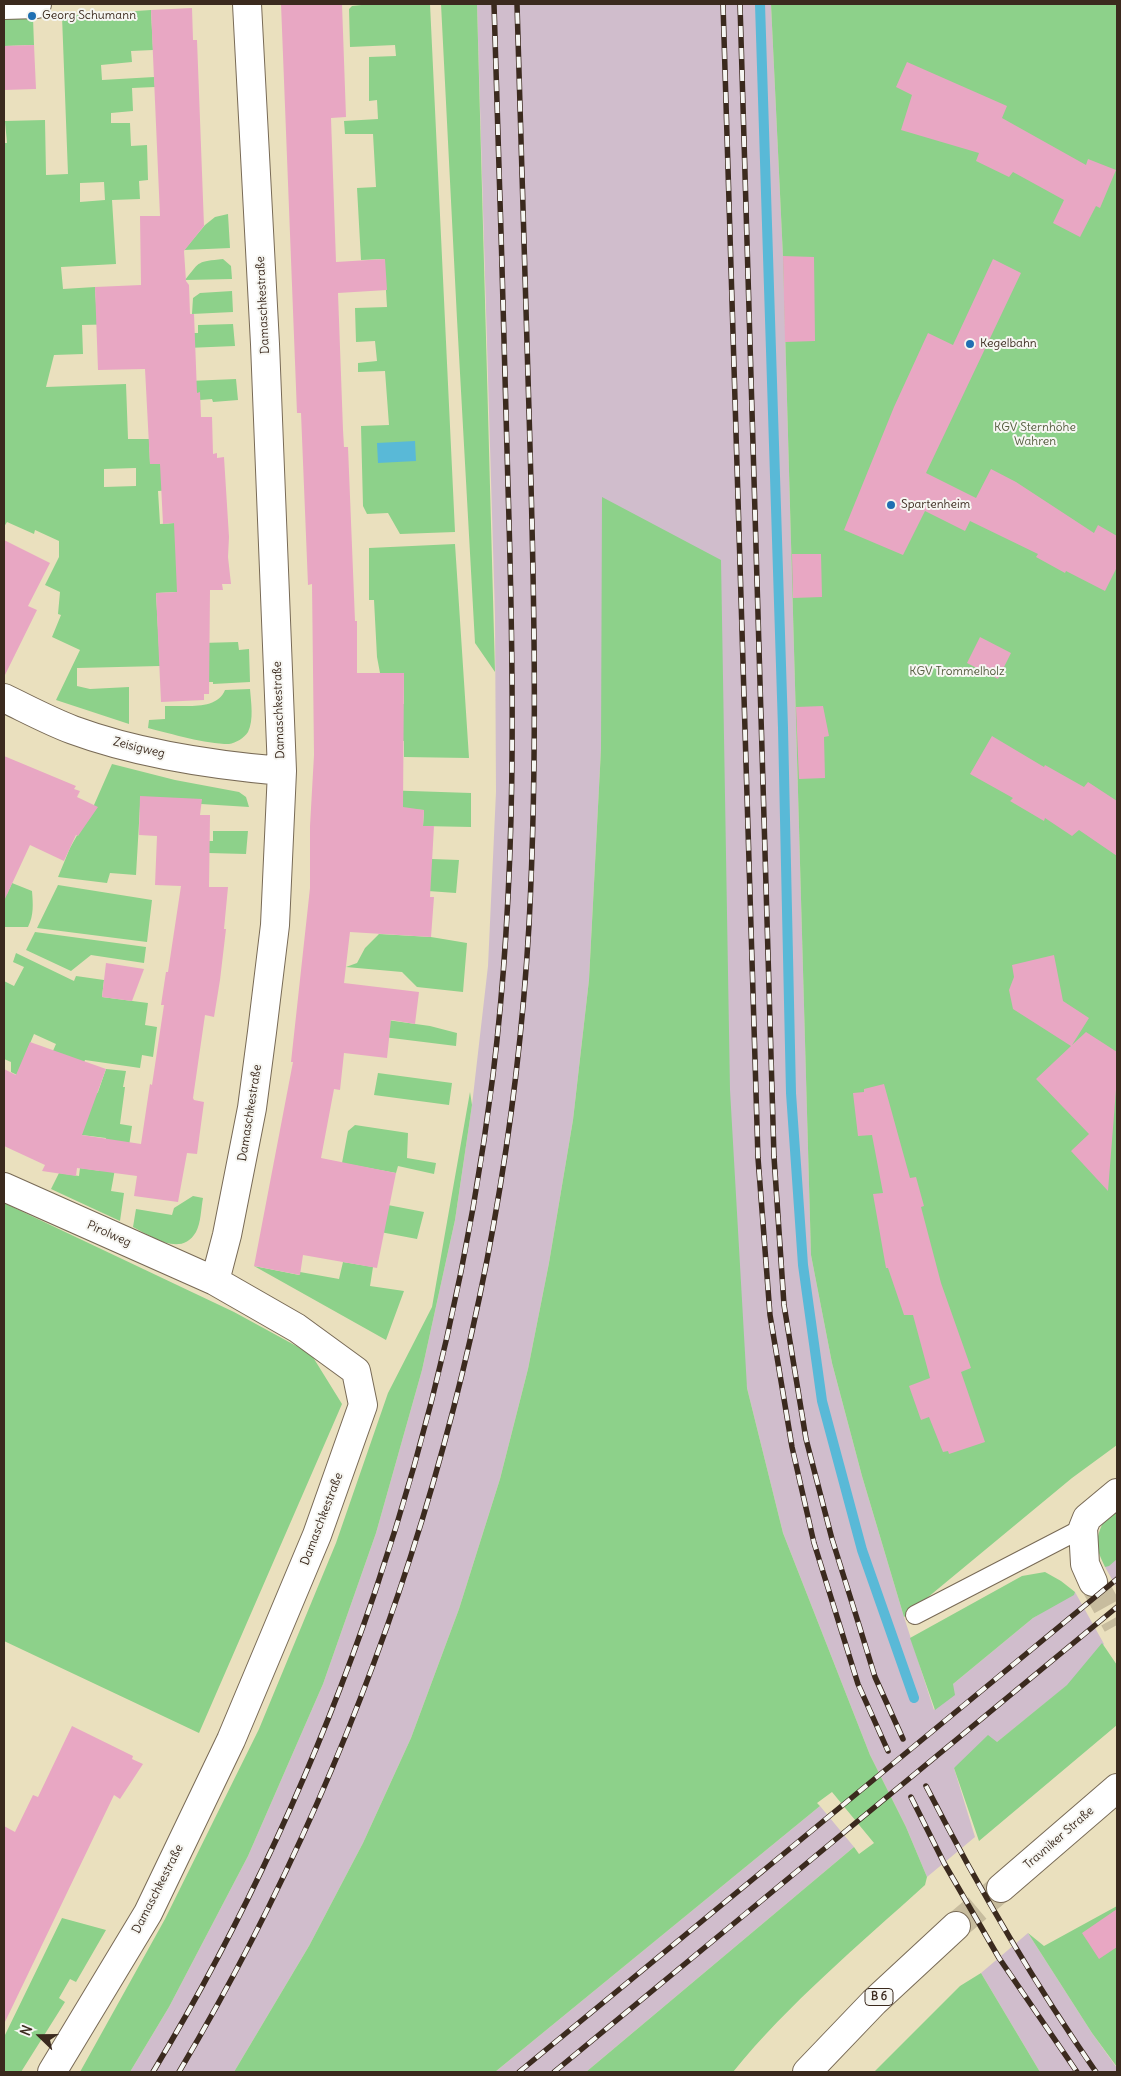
<!DOCTYPE html>
<html>
<head>
<meta charset="utf-8">
<style>
  body { margin:0 }
  #map { position:relative; width:1121px; height:2076px; overflow:hidden; background:#eae0be; font-family:Delius,sans-serif }
  canvas { display:block }
  .frame { position:absolute; inset:0; border:5px solid #3b2a1e; pointer-events:none }
  .north { position:absolute; left:15px; top:2011px; width:50px; height:50px; -webkit-text-stroke:4px #f6f6f2; paint-order:stroke; rotate:292deg; font-size:14px; font-weight:700; line-height:20px; text-align:center; color:#3b2a1e }
  .north::after { content:''; display:block; margin:auto; width:18px; height:22px; background:#3b2a1e; clip-path:polygon(50% 0,100% 100%,50% 72%,0 100%) }
</style>
</head>
<body>
<div id="map">
<canvas width="1121" height="2076"></canvas>
<div class="frame"></div>
<div class="north">N</div>
</div>
<script>
const context = document.querySelector('canvas').getContext('2d');
context.lineJoin = 'round';
function paint(path, color) { context.fillStyle = color; context.fill(path, 'evenodd'); }
function stroke(path, color, width, dash) { context.strokeStyle = color; context.lineWidth = width; context.lineCap = dash ? 'butt' : 'round'; context.setLineDash(dash || []); context.stroke(path); }
function label(font, color, halo, rows, align = 'center') {
  context.font = font + ' Delius,sans-serif'; context.lineWidth = 4; context.setLineDash([]); context.textBaseline = 'middle'; context.strokeStyle = halo; context.fillStyle = color; for (const [text, x, y, turn = 0] of rows) {
    context.save(); context.translate(x, y); context.rotate((+turn || 0) * Math.PI / 180); context.textAlign = isNaN(turn) ? turn : align; if (halo) context.strokeText(text, 0, 0); context.fillText(text, 0, 0); context.restore();
  }
}
const industrial = new Path2D(`
  M477 4H771L783 257 811 1255 832 1363 862 1476 904 1617 934 1710 953 1684 1033 1618 1075 1592 1104 1644 1085 1671 986 1751 954 1768 975 1837 927 1877 906 1827 870 1755 783 1533 747 1388 601 749 589 980 573 1120 549 1263 528 1369 500 1479 459 1609 411 1738 363 1843 309 1946 234 2072H130L169 2007 248 1856 323 1684 376 1533 422 1370 455 1220 472 1105 488 966 496 792 495 616Z
  M1117 1554V1588L1105 1567Z
  M820 1806 854 1847 586 2072H495Z
  M1028 1933 1092 2033 1117 2068V2072H1040L981 1973Z`);
const green = new Path2D(`
  M371 4H430L455 532 400 534 388 513 367 514 363 506 361 426 389 425 385 371 358 372V363L377 361 375 341 356 342 355 308 387 307 384 259 361 260 357 188 376 187 373 134H345L344 121 378 119 377 100 369 101V57L396 56 395 45 350 47 349 9 352 6Z
  M441 4H477L495 672 475 643 457 319Z
  M771 4H1117V1445L1072 1478 904 1617 862 1476 832 1363 811 1255 783 257Z
  M151 10 153 50 131 51 132 62 101 65 102 80 154 77 155 87 132 88 133 111 111 113V123H130L131 146 147 145 148 180 139 181 140 199 112 200 116 264 61 267 63 289 95 287 96 304 120 303V324L82 325 83 354 54 355 46 387 126 384 128 439H149L150 464H160L173 490 158 491 160 524 175 523 178 592 156 593 160 666 77 668V686L90 689 129 687V724L56 700 80 650 52 637 61 615 58 614 60 592 45 585 59 557V541L35 530 34 534 7 522 4 527V143H7L5 121 45 120 46 175 68 174 62 16ZM104 182 105 200 80 202V183ZM136 468V486L104 487V469Z
  M33 18 34 45 4 46V19Z
  M228 214 230 248 184 250 205 225 215 217Z
  M223 259 231 266 232 279 185 280C201 260 197 262 223 259Z
  M232 291 233 312 192 314 193 298 200 293Z
  M233 324 235 346 187 348V333H198V325Z
  M236 379 238 400 213 402 212 399 200 400V393H190L189 381Z
  M602 497 721 560 730 1090 747 1388 783 1533 870 1755 906 1827 927 1877 925 1885C859 1945 789 2003 733 2072H586L854 1847 859 1854 874 1843 832 1792 817 1803 820 1806 495 2072H234L309 1946 363 1843 411 1738 459 1609 500 1479 528 1369 549 1263 573 1120 589 980 601 749Z
  M455 544 469 758 404 757V741L381 740 380 704H404V673H380L377 657 374 600H369V548Z
  M238 642 239 650 249 649 250 682 213 684V682H203L201 643Z
  M250 689C251 702 254 720 248 732 244 738 236 743 229 744 205 744 172 734 148 728L149 720 165 719V706C184 705 217 711 225 690Z
  M112 764 175 780 239 792 246 797 249 807 201 804 140 806 136 875 110 873 107 883 58 877 70 848 94 805Z
  M381 790 471 793V827L423 826 424 810 379 808Z
  M213 831H248L246 854 208 853 201 841H213Z
  M432 859 459 860 456 893 372 887Z
  M12 883 32 891C33 904 34 915 28 927H4V893L7 894Z
  M58 885 152 900 147 942 37 928Z
  M35 932 146 947 144 963 91 955 71 971 26 950Z
  M379 934 431 937 467 943 463 992 417 987 402 972 346 967 357 963 365 948Z
  M16 953 74 981 76 976 104 980 102 997 148 1003 145 1025 157 1027 153 1057 142 1055 140 1068 85 1060 62 1117 43 1074 56 1044 34 1034 26 1053 25 1079 11 1072V1062L4 1059V981L14 986 24 967 13 962Z
  M387 1020 430 1026 457 1033 456 1046 359 1034Z
  M106 1069 126 1071 123 1087H125L120 1124 132 1126 127 1159 117 1158 111 1191 124 1193 120 1221 51 1189 59 1173 79 1176 80 1168 101 1171 106 1138 82 1135 53 1148 98 1092Z
  M378 1073 452 1083 449 1105 374 1095Z
  M470 1092 472 1105 455 1220 422 1370 376 1533 323 1684 248 1856 169 2007 130 2072H80L165 1919 259 1729 336 1543 388 1393 432 1307Z
  M355 1125 408 1133 407 1158 436 1163 434 1174 398 1166 396 1173 342 1163 348 1131Z
  M336 1195 424 1212 417 1239 354 1227Z
  M193 1196 203 1198C201 1208 201 1223 196 1232 181 1258 151 1236 133 1227L136 1209 172 1215 174 1208Z
  M4 1203 234 1312 311 1354 342 1404 199 1733 4 1641Z
  M343 1262 373 1267 370 1286 404 1291 386 1340 254 1266 299 1275 300 1272 339 1279Z
  M1117 1504V1559L1109 1566 1105 1567C1102 1560 1097 1551 1097 1543 1098 1530 1107 1512 1117 1504Z
  M1045 1572 1061 1581 1075 1592 1074 1595 1033 1618 953 1684 955 1695 935 1710 910 1638 1022 1576Z
  M1102 1643 1117 1665V1725L979 1841 954 1768 988 1735 997 1742 1067 1685Z
  M1117 1906V2067L1092 2033 1028 1933 1044 1946Z
  M62 1918 106 1930 76 1982 70 1979 59 1998 65 2002 21 2072H4V2037Z
  M981 1973 1040 2072H874L960 1986Z`);
const water = new Path2D(`
  M415 441 416 461 378 463 377 443Z`);
const stream = new Path2D(`
  M760 4 783 728 791 1093 803 1265 822 1401 862 1550 914 1698`);
const building = new Path2D(`
  M281 4H342L346 117 331 118 336 262 385 259 387 290 338 293 343 430 344 447H348L355 621H357V673H404L403 807 424 810 423 826H434L430 897H434L431 937 350 932 344 983 419 992 415 1024 391 1020 387 1058 344 1053 340 1090 334 1089 321 1158 396 1173 377 1268 303 1255 300 1275 254 1266 293 1062H291L310 888V826L314 755 312 584 308 585 301 413H297Z
  M192 8 193 40H197L204 226 184 251 186 281 189 285 190 314H194L197 393 200 392 201 417H212L213 454 217 453V458L224 457 229 537 228 557 231 584H222L223 590H210L209 694H204V700L161 702 156 593 177 592 174 523 163 524 160 464H150L145 369 98 370 95 287 141 285 140 216H160L151 10Z
  M34 45 36 89 4 90V46Z
  M907 62 1007 106 1002 118 1086 165 1088 159 1116 170 1100 208 1096 206 1080 237 1053 223 1064 200 1013 172 1009 177 976 161 979 153 901 130 912 95 896 87Z
  M783 256 814 257 815 341 785 342Z
  M993 259 1021 273 926 473 976 498 991 469 1016 482 1094 533 1098 525 1117 536V567L1105 591 1066 571 1065 573 1036 557 1038 554 970 521 965 531 925 511 903 555 844 530 894 407 928 333 953 345Z
  M4 540 50 563 28 606 37 610 4 677Z
  M792 554H821L822 597 793 598Z
  M980 637 1011 653 998 679 967 663Z
  M823 706 829 736 824 737 825 778 799 779 796 707Z
  M992 736 1044 767 1045 765 1084 787 1088 782 1117 801V856L1079 830 1072 836 1045 818 1044 821 1010 801 1013 798 970 774Z
  M4 756 76 786 74 789 80 791 77 797 98 807 78 836 76 835 64 861 30 845 4 901Z
  M140 796 202 799 200 815H210L209 887H228L224 929H226L220 980 214 1017 205 1015 193 1098 194 1100 204 1102 197 1154 187 1153 178 1202 134 1196 137 1176 77 1168 76 1176 42 1171 45 1165 4 1146V1069L16 1075 30 1042 106 1069 82 1135 141 1144 150 1084 152 1085 164 1005H161L166 972H168L181 886 155 885 157 836 139 835Z
  M1054 955 1063 1001 1089 1018 1072 1045 1086 1032 1117 1052V1077L1108 1191 1071 1151 1089 1134 1036 1079 1071 1046 1013 1009 1009 990 1014 977 1012 965Z
  M106 963 144 969 132 1001 102 997Z
  M884 1084 910 1178 916 1177 924 1206 921 1207 941 1283 971 1368 961 1372 985 1442 949 1454 948 1451 943 1452 929 1417 921 1420 909 1386 930 1378 913 1315H904L888 1268H886L873 1194 883 1193 872 1135 858 1136 853 1093 864 1092V1089Z
  M72 1726 133 1756 132 1759 143 1764 120 1799 114 1795 4 2024V1826L15 1832 33 1795 38 1797Z
  M1117 1909V1947L1099 1959 1082 1933Z`);
const minorTunnel = new Path2D(`
  M1093 1582 1117 1625`);
const primaryTunnel = new Path2D(`
  M956 1926 1001 1888`);
const service = new Path2D(`
  M915 1615 1083 1528`);
const minor = new Path2D(`
  M4 5 37 4
  M4 698C27 709 49 721 73 730 138 754 212 765 282 771
  M4 1187 215 1281 297 1328 356 1371 363 1405 317 1535 231 1740 148 1913 52 2072
  M215 1281 227 1235 252 1108 262 1032 275 925 282 771 265 344 247 4
  M1093 1582 1085 1564 1083 1528 1087 1518 1117 1493`);
const primary = new Path2D(`
  M1001 1888 1117 1788
  M807 2072 874 2002 956 1926`);
const rail = new Path2D(`
  M723 4 758 1158 770 1315 792 1447 814 1543 858 1684 888 1751
  M740 4 774 1157 784 1305 806 1439 832 1539 859 1625 875 1677 903 1739
  M926 1786C977 1885 1032 1980 1096 2072
  M911 1797 944 1863 999 1958 1077 2072
  M153 2072C336 1768 449 1427 493 1075 517 880 514 682 508 486 504 325 499 165 494 4
  M179 2072C384 1726 506 1327 529 925 538 753 534 582 529 411 525 275 521 139 517 4
  M519 2072 1117 1579
  M554 2072 1117 1607`);
const markers = [
  [32,16,5,"#1f6fb2"],
  [970,344,5,"#1f6fb2"],
  [891,505,5,"#1f6fb2"]
];
const shields = [
  [879,1997,28]
];
const shieldNames = [
  ["B 6",879,1997]
];
const poiNames = [
  ["Georg Schumann",42,16],
  ["Kegelbahn",980,344],
  ["Spartenheim",901,505]
];
const streetNames = [
  ["Damaschkestraße",263,305,-93],
  ["Damaschkestraße",279,710,-92],
  ["Zeisigweg",139,748,14],
  ["Damaschkestraße",250,1113,-81],
  ["Pirolweg",109,1234,24],
  ["Damaschkestraße",322,1519,-69],
  ["Travniker Straße",1059,1838,-41],
  ["Damaschkestraße",158,1889,-63]
];
const parkNames = [
  ["KGV Sternhöhe",1035,428],
  ["Wahren",1035,442],
  ["KGV Trommelholz",957,672]
];
paint(industrial, '#d0bdcc');
paint(green, '#8dd18a');
paint(water, '#59b9d7');
stroke(stream, '#59b9d7', 10);
paint(building, '#e8a7c3');
stroke(minorTunnel, '#c7bc9e', 28, [28, 14]);
stroke(primaryTunnel, '#c7bc9e', 28, [28, 14]);
stroke(service, '#786a56', 20);
stroke(minor, '#786a56', 30);
stroke(primary, '#786a56', 30);
stroke(service, '#fff', 18);
stroke(minor, '#fff', 28);
stroke(primary, '#fff', 28);
stroke(rail, '#3b2a1e', 5.5);
stroke(rail, '#f6f6f2', 4, [11]);
for (const [x, y, r, color] of markers) { const dot = new Path2D(); dot.arc(x, y, r, 0, 2 * Math.PI); context.fillStyle = color; context.fill(dot); stroke(dot, '#f6f6f2', 2); }
for (const [x, y, w] of shields) { const box = new Path2D(); box.roundRect(x - w / 2, y - 8.5, w, 17, 4); context.fillStyle = '#f6f6f2'; context.fill(box); stroke(box, '#3b2a1e', 1); }
label('bold 11px', '#3b2a1e', null, shieldNames);
label('12px', '#3b2a1e', '#f6f6f2', poiNames, 'left');
label('12px', '#3b2a1e', '#f6f6f2', streetNames);
label('12px', '#545c3e', '#f6f6f2', parkNames);
</script>
</body>
</html>
